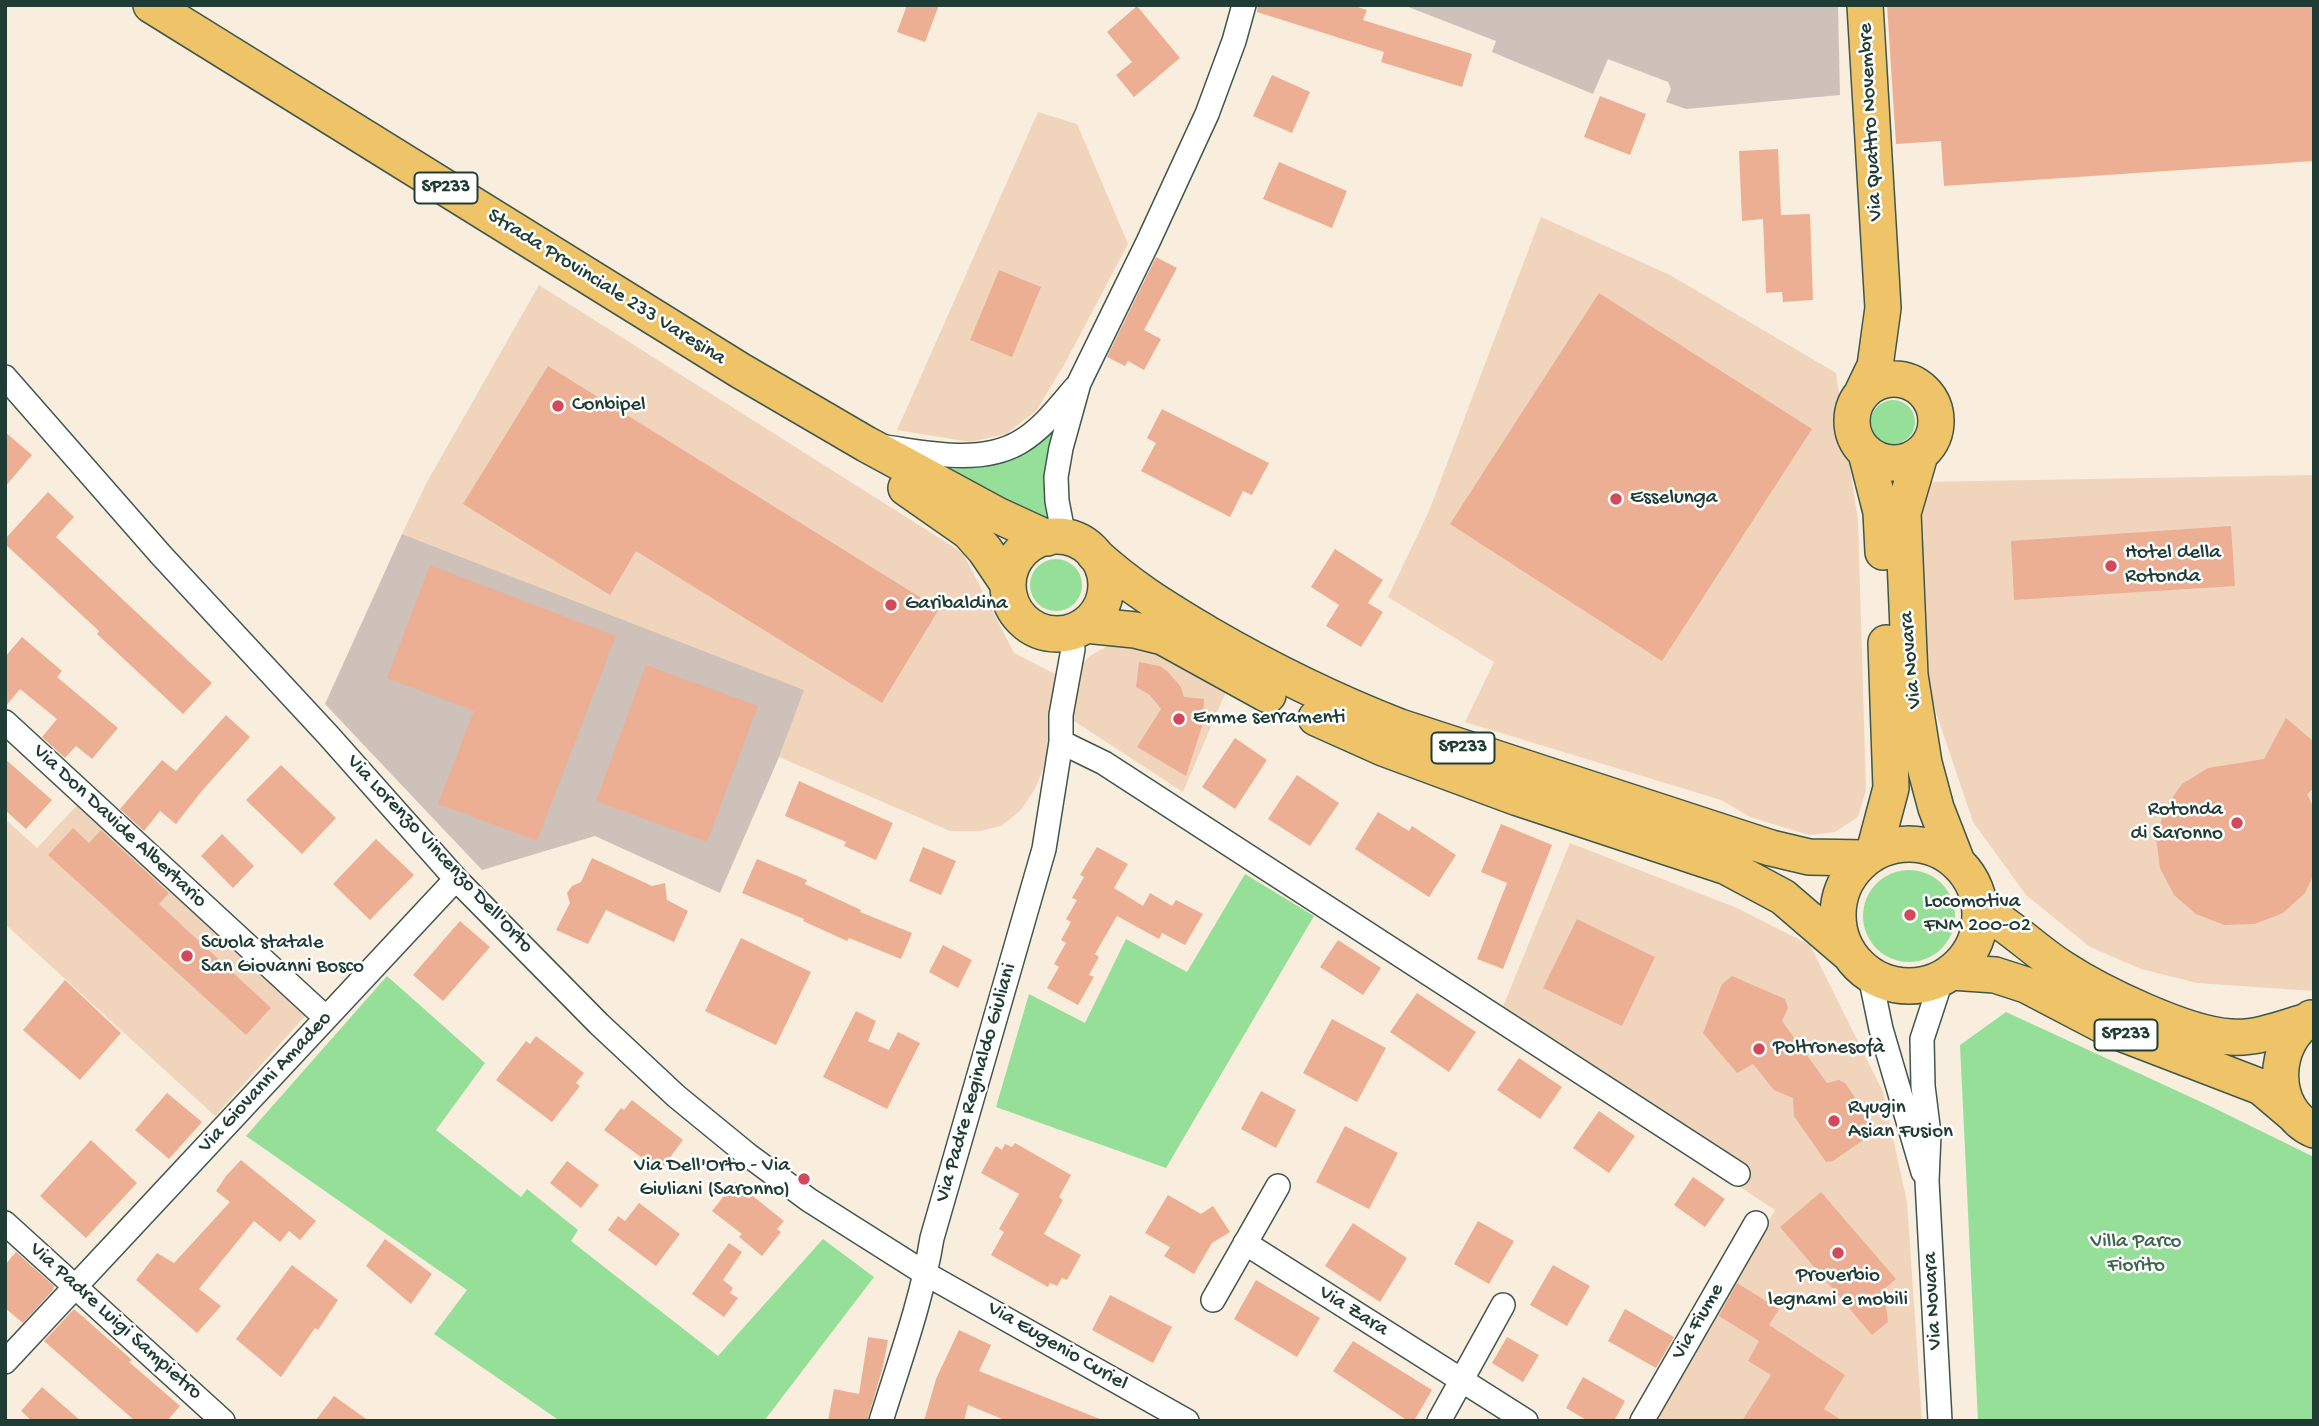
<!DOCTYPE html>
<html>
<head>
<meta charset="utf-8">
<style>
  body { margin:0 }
  #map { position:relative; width:2319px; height:1426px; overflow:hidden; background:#f9eddd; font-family:"Gochi Hand",sans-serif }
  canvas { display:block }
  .frame { position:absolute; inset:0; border:7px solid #1f3d34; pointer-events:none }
</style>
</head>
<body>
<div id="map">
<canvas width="2319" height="1426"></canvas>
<div class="frame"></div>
</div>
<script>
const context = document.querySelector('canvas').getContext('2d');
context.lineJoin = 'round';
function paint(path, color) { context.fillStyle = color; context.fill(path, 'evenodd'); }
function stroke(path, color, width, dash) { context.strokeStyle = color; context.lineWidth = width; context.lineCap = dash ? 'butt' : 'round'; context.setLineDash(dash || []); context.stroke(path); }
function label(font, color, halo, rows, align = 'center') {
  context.font = font + ' "Gochi Hand",sans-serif'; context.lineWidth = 5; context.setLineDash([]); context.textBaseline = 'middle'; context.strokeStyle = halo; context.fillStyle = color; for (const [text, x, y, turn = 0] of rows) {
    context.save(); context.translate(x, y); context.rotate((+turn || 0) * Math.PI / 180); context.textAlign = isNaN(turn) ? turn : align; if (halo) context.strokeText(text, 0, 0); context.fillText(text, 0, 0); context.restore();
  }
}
const built = new Path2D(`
  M1038 112 1077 124 1128 244 1064 365 1036 411 1006 434 970 442 897 430Z
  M1541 217 1670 275 1836 373 1858 521 1866 790 1858 817 1835 832 1809 835 1750 817 1721 800 1465 722 1494 662 1388 597 1429 511Z
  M539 285 963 553 1014 653 1063 678 1093 654 1119 640 1143 639 1228 687 1183 792 1057 710 1045 764 1035 789 1020 811 1001 826 980 831H950L779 757 803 690 402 534 427 482Z
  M2314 475V991L2197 983 2141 969 2090 947 2026 895 1973 822 1916 653 1922 482Z
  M80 802 306 1015 215 1116 5 924V819L37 848Z
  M1570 843 1737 908 1810 945 1883 1092 1907 1202 1922 1421H1652L1775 1210 1495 1026Z`);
const industrial = new Path2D(`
  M1403 5H1838L1840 95 1686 109 1666 102 1671 89 1668 82 1608 59 1593 94 1492 52 1496 41Z
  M402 534 804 690 779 757 720 893 595 836 482 870 325 704Z`);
const green = new Path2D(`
  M1871 422a22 22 0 1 1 44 0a22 22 0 1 1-44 0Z
  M1057 423 1051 521 1028 516 927 459Z
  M1030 585a26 26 0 1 1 52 0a26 26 0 1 1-52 0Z
  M1863 916a46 46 0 1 1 92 0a46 46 0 1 1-92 0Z
  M1245 874 1314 916 1166 1168 996 1107 1029 994 1085 1023 1126 939 1187 972Z
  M387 976 485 1063 436 1130 521 1197 527 1189 578 1230 571 1241 718 1356 823 1239 874 1277 764 1421H560L434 1334 467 1290 246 1136Z
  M2006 1012 2212 1107 2314 1157V1421H1978L1960 1045Z`);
const building = new Path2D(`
  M907 5H939L925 42 897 32Z
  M1258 5H1351L1367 10 1363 20 1472 54 1462 87 1381 62 1384 52 1257 12Z
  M1887 5H2314V161L1944 186 1941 141 1896 144Z
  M1137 6 1180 58 1134 97 1116 75 1132 62 1107 32Z
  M1272 75 1310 92 1292 133 1253 116Z
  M1600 96 1646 114 1630 155 1584 137Z
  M1778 149 1781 215 1810 214 1813 300 1783 302 1782 292 1766 293 1763 219 1742 221 1739 151Z
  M1279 162 1347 191 1332 228 1263 199Z
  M1156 257 1177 268 1144 330 1161 339 1144 370 1128 361 1125 366 1107 357Z
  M999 270 1041 287 1012 357 970 340Z
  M1599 293 1812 429 1662 661 1450 524Z
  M548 366 939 609 882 703 636 551 610 595 463 504Z
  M1162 409 1269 463 1252 495 1243 491 1230 517 1141 471 1156 443 1147 438Z
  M5 432 32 455 5 487Z
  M48 492 74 517 56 537 212 683 183 714 97 634 99 631 5 544V539Z
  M2231 526 2235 586 2014 600 2011 541Z
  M1335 549 1383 580 1368 603 1383 612 1361 647 1326 626 1339 605 1311 587Z
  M430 565 616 636 537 841 438 804 474 711 387 678Z
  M22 637 62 671 57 677 118 728 92 759 76 746 65 758 42 737 57 719 20 689 5 707V657Z
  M1139 662 1160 666 1168 672 1181 687 1184 697 1204 699 1203 723 1186 776 1137 747 1161 709 1150 695 1136 687Z
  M646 665 758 706 707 842 596 801Z
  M226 715 250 737 201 792 176 824 160 811 144 831 120 809 162 760 176 771Z
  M2286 718 2314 742V788L2307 794 2314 809V874L2305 893 2283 913 2255 924 2224 925 2196 914 2174 895 2160 868 2156 838 2165 808 2182 784 2208 768 2264 759Z
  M1235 738 1267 760 1235 809 1202 787Z
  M5 759 52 800 26 829 5 810Z
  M281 765 336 818 302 854 246 800Z
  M1297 775 1339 803 1310 846 1268 819Z
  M799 781 893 823 876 860 844 846 846 842 785 816Z
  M1378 812 1409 831 1412 826 1456 855 1429 897 1355 849Z
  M1501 824 1552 845 1503 969 1477 959 1507 883 1481 872Z
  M73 828 89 843 101 830 169 893 159 904 271 1008 246 1035 48 855Z
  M222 834 254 866 233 888 201 856Z
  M376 839 414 875 370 920 333 884Z
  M923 847 956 861 941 895 909 881Z
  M1097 847 1128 864 1114 888 1143 906 1150 893 1172 906 1176 900 1203 914 1185 945 1162 933 1159 939 1117 916 1095 954 1099 957 1089 975 1094 977 1078 1005 1047 988 1059 967 1054 964 1066 943 1061 940 1071 922 1066 919 1077 900 1072 898 1084 877 1080 875Z
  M592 858 652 886 665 883 667 900 688 911 674 942 606 910 588 944 556 930 570 903 567 893 572 886 581 882Z
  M757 859 807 880 805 884 861 910 860 912 912 933 901 959 849 938 847 941 803 921 804 919 742 893Z
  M1577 919 1655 957 1622 1026 1543 988Z
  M460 921 490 947 443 1001 413 975Z
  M741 938 811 972 776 1045 705 1011Z
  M1338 940 1381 968 1363 995 1320 967Z
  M943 945 972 960 958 988 929 972Z
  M1732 976 1785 999 1788 1008 1782 1021 1827 1083 1839 1080 1845 1083 1875 1126 1872 1134 1833 1161 1826 1162 1794 1116 1793 1098 1774 1090 1753 1064 1737 1073 1703 1033 1722 984Z
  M65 980 121 1033 80 1080 23 1030Z
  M1417 993 1476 1032 1449 1072 1390 1032Z
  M856 1011 876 1021 868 1041 889 1050 898 1032 920 1043 887 1109 823 1077Z
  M1332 1019 1386 1048 1357 1102 1303 1073Z
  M536 1036 584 1073 576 1083 580 1086 552 1122 496 1080 526 1041 530 1044Z
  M1519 1058 1562 1087 1540 1119 1497 1090Z
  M1261 1091 1296 1110 1276 1148 1241 1129Z
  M167 1093 202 1122 169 1159 135 1130Z
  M632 1100 683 1140 660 1171 604 1130 621 1108 624 1110Z
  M1599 1111 1635 1136 1609 1173 1573 1148Z
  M1345 1126 1398 1153 1369 1209 1316 1182Z
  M91 1140 137 1183 86 1238 40 1196Z
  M1015 1143 1071 1175 1059 1197 1063 1200 1044 1234 1081 1255 1067 1280 1062 1278 1057 1286 1050 1283 1048 1287 991 1255 1004 1232 999 1229 1019 1194 981 1173 996 1146 1002 1150 1005 1144 1012 1147Z
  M241 1160 316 1221 300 1240 289 1231 280 1242 254 1221 199 1289 221 1306 197 1333 136 1280 157 1253 174 1263 230 1202 216 1191 226 1176Z
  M567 1161 599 1185 581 1208 550 1183Z
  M1693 1177 1725 1199 1705 1227 1674 1205Z
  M735 1182 784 1221 777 1229 781 1232 762 1256 739 1237 742 1234 712 1211Z
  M1821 1192 1896 1279 1884 1289 1888 1322 1872 1335 1780 1227Z
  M1168 1195 1201 1214 1213 1206 1230 1232 1212 1243 1194 1274 1164 1256 1170 1247 1145 1233Z
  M639 1203 680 1234 656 1266 608 1230 618 1216 625 1221Z
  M1478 1221 1514 1241 1489 1284 1454 1264Z
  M1353 1223 1407 1258 1380 1302 1325 1266Z
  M385 1239 432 1274 411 1304 366 1266Z
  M729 1243 742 1252 723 1280 733 1288 730 1293 738 1298 724 1317 692 1294Z
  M16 1252 54 1286 53 1290 23 1323 5 1308V1265Z
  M292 1265 338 1300 318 1330 315 1328 281 1377 236 1339Z
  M1553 1265 1590 1286 1567 1326 1530 1305Z
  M1256 1280 1320 1318 1297 1357 1234 1319Z
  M1737 1283 1779 1309 1769 1325 1845 1375 1824 1409 1843 1421H1742L1771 1375 1748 1361 1759 1341 1719 1316Z
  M1110 1295 1172 1327 1153 1363 1092 1330Z
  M74 1309 132 1360 129 1362 180 1406 167 1421H135L44 1341Z
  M1625 1309 1674 1337 1656 1368 1608 1341Z
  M959 1330 991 1345 979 1371 1105 1421H1007L968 1405 964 1421H924L936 1379Z
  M868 1337 888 1340 883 1367 867 1421H828L834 1389 859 1394Z
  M1507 1337 1539 1355 1523 1382 1492 1363Z
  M1353 1341 1432 1390 1414 1421H1408L1333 1371Z
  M1583 1377 1625 1401 1614 1421H1588L1566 1408Z
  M42 1387 81 1421H32L21 1411Z
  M334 1396 369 1421H315Z`);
const minor = new Path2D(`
  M5 377 161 555 328 735 456 879 599 1024 676 1096 748 1155 809 1200 926 1274 1187 1421
  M886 447C928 453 981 465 1020 442 1042 429 1059 407 1075 388
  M1064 537 1057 501 1056 477 1061 448 1079 383 1148 242 1207 114 1234 41 1244 5
  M5 722 326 1018
  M1061 742 1104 763 1738 1174
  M1870 976 1881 1029 1923 1172
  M5 1223 223 1421
  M1245 1243 1526 1421
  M1213 1300 1278 1186
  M5 1362 456 879
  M881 1421C900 1360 922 1300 932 1238L1044 849 1061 742V715L1073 649 1070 632
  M1439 1421 1503 1305
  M1642 1421 1756 1223
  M1940 1421 1927 1181 1929 1134 1923 1086 1922 1039 1942 978`);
const primary = new Path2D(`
  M151 5 741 371 866 444 997 515 1047 538
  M1852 421a42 42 0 1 1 84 0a42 42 0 1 1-84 0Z
  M1862 393 1875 366 1883 308 1865 5
  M1866 453 1881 512 1883 552
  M1920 455 1903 513 1910 675 1924 763 1936 808 1957 862
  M906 488 969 532 985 550 1008 584
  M1008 585a49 49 0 1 1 98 0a49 49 0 1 1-98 0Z
  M1094 554C1131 588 1165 608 1208 634 1270 670 1333 701 1400 727L1771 848 1809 857 1865 858
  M1085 625 1135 630 1163 637 1268 695
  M1316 718 1383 748 1518 798 1727 867 1783 897 1847 952
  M1838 915a71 71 0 1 1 142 0a71 71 0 1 1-142 0Z
  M1874 852 1891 788 1886 643
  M1980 909C2010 925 2034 950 2062 968 2100 993 2187 1035 2231 1037 2255 1039 2281 1029 2304 1022
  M1951 972 1995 975 2026 985 2110 1029 2261 1087 2294 1115
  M2311 1018C2271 1042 2269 1110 2314 1130`);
const markers = [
  [558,406,7,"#d1495b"],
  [1616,499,7,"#d1495b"],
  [2111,566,7,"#d1495b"],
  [891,605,7,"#d1495b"],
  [1179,719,7,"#d1495b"],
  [2237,823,7,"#d1495b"],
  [1910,915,7,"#d1495b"],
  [187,956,7,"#d1495b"],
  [1759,1049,7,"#d1495b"],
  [1834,1121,7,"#d1495b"],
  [804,1179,7,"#d1495b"],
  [1838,1253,7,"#d1495b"]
];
const shields = [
  [446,188,63],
  [1463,748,63],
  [2126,1035,63]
];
const shieldNames = [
  ["SP233",446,188],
  ["SP233",1463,748],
  ["SP233",2126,1035]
];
const streetNames = [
  ["Via Quattro Novembre",1872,122,-93],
  ["Strada Provinciale 233 Varesina",606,288,32],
  ["Via Novara",1912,660,-95],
  ["Via Don Davide Albertario",119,827,43],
  ["Via Lorenzo Vincenzo Dell'Orto",439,855,47],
  ["Via Giovanni Amadeo",266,1083,-47],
  ["Via Padre Reginaldo Giuliani",977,1083,-74],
  ["Via Novara",1934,1301,-93],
  ["Via Zara",1353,1312,32],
  ["Via Padre Luigi Sampietro",115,1322,42],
  ["Via Fiume",1699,1322,-60],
  ["Via Eugenio Curiel",1057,1347,30]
];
const poiNames = [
  ["Conbipel",572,406],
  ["Esselunga",1630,499],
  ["Hotel della",2125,554],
  ["Rotonda",2125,578],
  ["Garibaldina",905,605],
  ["Emme serramenti",1193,719],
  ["Rotonda",2223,811,"right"],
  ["di Saronno",2223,835,"right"],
  ["Locomotiva",1924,903],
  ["FNM 200-02",1924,927],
  ["Scuola statale",201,944],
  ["San Giovanni Bosco",201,968],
  ["Poltronesofà",1773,1049],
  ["Ryugin",1848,1109],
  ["Asian Fusion",1848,1133],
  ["Via Dell'Orto - Via",790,1167,"right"],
  ["Giuliani (Saronno)",790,1191,"right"],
  ["Proverbio",1838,1277,"center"],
  ["legnami e mobili",1838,1301,"center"]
];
const parkNames = [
  ["Villa Parco",2136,1243],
  ["Fiorito",2136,1267]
];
paint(built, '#f0d5bc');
paint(industrial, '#cec1b9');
paint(green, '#96df99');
paint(building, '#ecaf93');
stroke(minor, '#40574d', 26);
stroke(primary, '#40574d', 38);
stroke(minor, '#fff', 23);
stroke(primary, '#efc469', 35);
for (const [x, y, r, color] of markers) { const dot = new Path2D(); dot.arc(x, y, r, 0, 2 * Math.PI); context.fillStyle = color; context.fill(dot); stroke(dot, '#fff', 2.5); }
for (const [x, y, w] of shields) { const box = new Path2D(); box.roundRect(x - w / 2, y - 15.5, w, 31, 5); context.fillStyle = '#fff'; context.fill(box); stroke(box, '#1f3d34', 2); }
label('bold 19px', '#1f3d34', null, shieldNames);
label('21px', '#1f3d34', '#fff', streetNames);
label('21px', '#1f3d34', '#fff', poiNames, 'left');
label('21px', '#3d664d', '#fff', parkNames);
</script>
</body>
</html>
